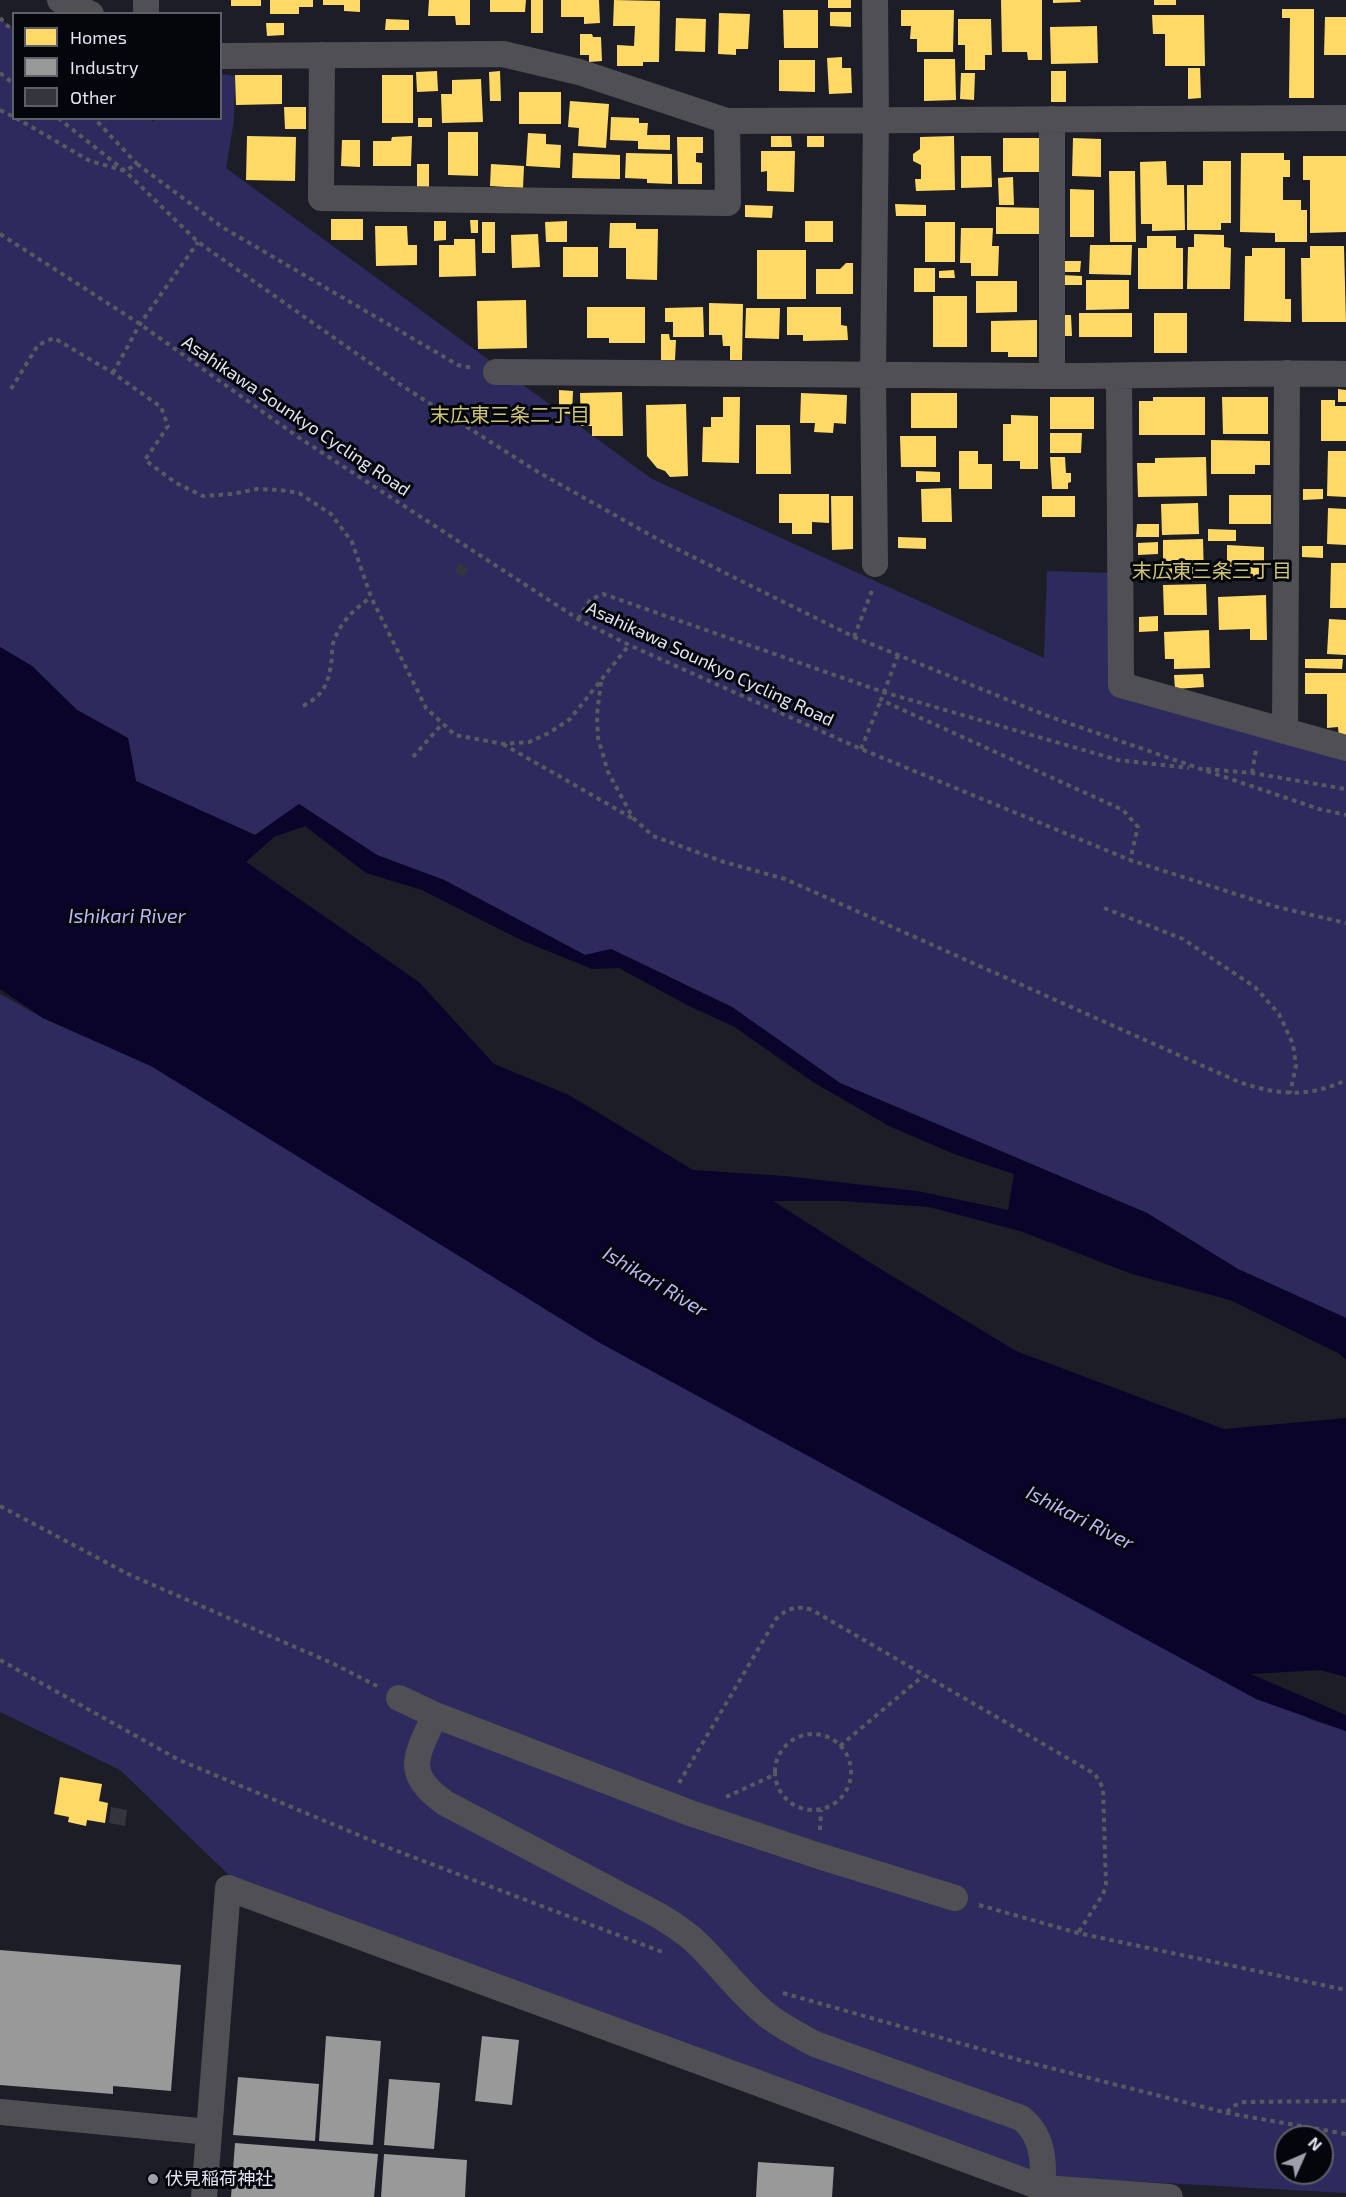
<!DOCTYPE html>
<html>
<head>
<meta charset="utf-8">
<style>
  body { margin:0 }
  #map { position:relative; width:1346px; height:2197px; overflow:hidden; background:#1d1d27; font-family:"Exo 2",sans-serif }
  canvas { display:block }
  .legend { position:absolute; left:12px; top:12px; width:210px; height:108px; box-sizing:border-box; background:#05060c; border:2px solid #5e5f68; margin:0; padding:8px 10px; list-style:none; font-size:18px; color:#e4e5f2 }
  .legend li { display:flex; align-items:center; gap:12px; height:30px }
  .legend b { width:30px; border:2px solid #5e5f68 }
  .north { position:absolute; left:1274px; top:2125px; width:60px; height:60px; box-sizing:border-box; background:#05060c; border:2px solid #5e5f68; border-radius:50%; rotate:45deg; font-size:16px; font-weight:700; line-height:24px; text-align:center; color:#e4e5f2 }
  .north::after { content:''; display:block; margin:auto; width:21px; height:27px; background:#9e9fab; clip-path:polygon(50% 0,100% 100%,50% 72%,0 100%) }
</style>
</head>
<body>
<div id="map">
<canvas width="1346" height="2197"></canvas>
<ul class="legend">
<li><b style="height:16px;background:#ffd966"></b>Homes</li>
<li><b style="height:16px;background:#999"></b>Industry</li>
<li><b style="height:16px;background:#35353e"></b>Other</li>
</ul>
<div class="north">N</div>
</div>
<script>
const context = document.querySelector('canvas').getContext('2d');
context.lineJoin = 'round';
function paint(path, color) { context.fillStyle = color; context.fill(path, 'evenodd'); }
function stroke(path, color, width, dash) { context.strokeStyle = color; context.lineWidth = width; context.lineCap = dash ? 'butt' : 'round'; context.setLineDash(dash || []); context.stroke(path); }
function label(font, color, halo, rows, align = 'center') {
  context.font = font + ' "Exo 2","Noto Sans JP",sans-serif'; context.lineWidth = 6; context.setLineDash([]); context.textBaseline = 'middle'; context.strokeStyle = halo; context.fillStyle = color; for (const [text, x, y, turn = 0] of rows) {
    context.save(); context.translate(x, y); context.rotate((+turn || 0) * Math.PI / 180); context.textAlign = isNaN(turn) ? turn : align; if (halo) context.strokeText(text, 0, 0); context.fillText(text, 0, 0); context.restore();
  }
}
const green = new Path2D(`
  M0 18 13 29 14 118H149L154 122 155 118H220L221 74 235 76 234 120 226 168 652 479 1044 658 1047 571 1113 573 1117 692 1346 751V1318L1238 1269 1147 1213 840 1083 732 1007 611 949 585 955 444 880 377 855 299 804 255 835 136 781 128 738 77 710 32 666 0 647Z
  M0 994 43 1018 151 1066 1312 1720 1346 1731V2193L1038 2176 232 1878 120 1770 0 1712ZM1286 2137H1322V2173H1286Z`);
const water = new Path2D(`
  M0 647 32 666 77 710 128 738 136 781 255 835 299 804 377 855 444 880 585 955 611 949 732 1007 840 1083 1147 1213 1238 1269 1346 1318V1359L1338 1353 1230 1300 1132 1274 1020 1231 929 1207 842 1201H773L874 1265 1016 1351 1224 1429 1346 1418V1677L1320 1670 1251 1674 1346 1715V1731L1256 1699 600 1343 151 1066 43 1018 0 989ZM305 826 366 873 422 890 521 940 592 969 619 968 691 1007 733 1026 813 1082 889 1126 954 1154 1014 1174 1008 1210 917 1191 785 1176 693 1170 569 1095 494 1064 419 982 246 862 274 837Z`);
const homes = new Path2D(`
  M231 0H261V6H231Z
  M270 0H313V7H299V14H270Z
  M323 0H360V12L344 11V5H323Z
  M429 0H470V25H456L455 16H428Z
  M490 0H526L525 12H490Z
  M531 0H543V33H531Z
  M561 0H599L600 23 584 24V17H561Z
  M614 0 660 1 659 62H643V66H617V45L634 46 635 26H613Z
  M828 0H851V8H828Z
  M1001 0H1042V60H1028L1027 52H1002Z
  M1053 0H1080L1081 2 1053 3Z
  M1154 0H1176V5H1154Z
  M1282 9H1314V98H1289L1290 18H1282Z
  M783 10H818V48H784Z
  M901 10H954L953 52H917V39H910L911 26H901Z
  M830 12H851V27L830 26Z
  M719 13 750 14 748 49H736V55L718 54Z
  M1152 15H1204L1205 66H1165V34H1153Z
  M1325 17H1346V55H1324Z
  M676 18 706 19 705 52 675 51Z
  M386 19 409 20V30H385Z
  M958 19H991L992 55H985V70H965V45H958Z
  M266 23H284V35L267 36Z
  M1097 26 1098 63 1051 64 1050 27Z
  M580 34H592L593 37H601L602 61 589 62V55H580Z
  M842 57V68H851L852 93 829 94 827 58Z
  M924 59H955L956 100 924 101Z
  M779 60H815V92L779 91Z
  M1188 68H1200L1201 98 1188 99Z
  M437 71 438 91 417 92 416 72Z
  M500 71 501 101H490L489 72Z
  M1051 71H1066V102H1051Z
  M961 73H975L974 100 960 99Z
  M235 75H282V104L236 105Z
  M382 75H413V123H382Z
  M481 79 483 122 442 123 441 94H452V80Z
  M519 92H561V124H519Z
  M570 101 609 104 606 148 578 146 579 128 568 127Z
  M284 107H306V129H285Z
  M611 117 639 118V123H648L647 135H670V150L638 149V141L610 140Z
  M418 118H432V127H418Z
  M448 132H478V176L448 175Z
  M528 133 546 134V144L561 145 560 168 526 166Z
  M247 136 296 137 295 181 246 180Z
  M412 136 411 166H373V141H391L392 137Z
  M771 136H791L792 147H771Z
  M807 136H824V147H807Z
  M954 136 955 190 916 191 915 179H921V165L913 161V154L920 149V137Z
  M677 137H703V153H696V162L702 163V184H678Z
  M1003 138H1041L1042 172H1003Z
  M1073 138 1101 139V177L1072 176Z
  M342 140H360V167L341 166Z
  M761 151H795L794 192 767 191V171L761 172Z
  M573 153 620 155V179L572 178Z
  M626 153 672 154V184L647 183V179L625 178Z
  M1241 153H1284V160H1290V177H1283V200H1301V210H1307V242H1275V233L1240 232Z
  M961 156H991L992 187 961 188Z
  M1303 156H1346V232L1310 233V180H1303Z
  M1166 161 1167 185H1184L1185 230 1152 231V224H1141L1140 162Z
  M1203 161H1231V223H1221V230H1187V185H1203Z
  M417 164H429V187H417Z
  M491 164 524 166 523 188 490 186Z
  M1109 171H1135L1136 242H1110Z
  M1013 177 1014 205H999L998 178Z
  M1070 189 1094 190V237H1070Z
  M895 204 926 205V216H896Z
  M745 205 773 206 772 218 745 217Z
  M996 207 1040 208V234H996Z
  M331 219H363V240H331Z
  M470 220H478V233H471Z
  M434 221H446V240L434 241Z
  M567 221V242H546L545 222Z
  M805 221H833V242H805Z
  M482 222H495V253H482Z
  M925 222H955V262H925Z
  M610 223H636V229H658L657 280 626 279V248H609Z
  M375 226H407L408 245H417V265L376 266Z
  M961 228H993L992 246H999L998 276H971V263H960Z
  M538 234 540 267 512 268 511 235Z
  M1194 234 1224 235V247L1231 248 1230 289H1187L1188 247H1194Z
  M1147 236H1176V248H1183V289H1138V248H1147Z
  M454 239H475L476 276 439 277V245H454Z
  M1090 245H1132L1131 275 1089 274Z
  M1310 246H1344L1346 322H1302L1301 258H1310Z
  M563 247H598V277H563Z
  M1252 248H1285V299H1291V322L1244 321 1245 256H1252Z
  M757 250H806V299H757Z
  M1061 261H1081L1080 272H1061Z
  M846 263H853V294H816V269H840Z
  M914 268H935V292H914Z
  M954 270 955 278H939V271Z
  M1061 275 1082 276V285H1061Z
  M1086 280H1129V309L1086 310Z
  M976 281H1017V312L976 313Z
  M933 296H967V347H933Z
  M526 300 527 348 478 349 477 301Z
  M709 303 743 304 742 360H730V346H723L722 335H709Z
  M587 307H645V343H609V338H587Z
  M703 307 704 337H673V322H665V308Z
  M787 307H841V325L847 326 848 340 803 341V335H787Z
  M746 308H780L779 339 745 338Z
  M1079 313H1132V337H1079Z
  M1154 313H1187V353H1154Z
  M1060 315H1071L1072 336H1060Z
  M1037 320V357H1008V352H991V321Z
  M661 334H669L670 340H676L675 360H661Z
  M1338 389 1346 390V402H1338Z
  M559 390 573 391 572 414 559 413Z
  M622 392 623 436H592V426H581L580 393Z
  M801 393 847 395 846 424 834 423 833 433 814 432 815 423H800Z
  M911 393H957V428H911Z
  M723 397H740L739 463 702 462 703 427H711V417H723Z
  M1050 397H1094V429H1050Z
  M1153 397H1205V435H1139V401H1153Z
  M1222 397H1268V434H1223Z
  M1321 400H1335V406H1346V441H1321Z
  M686 404 688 476 670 477 665 471 657 468 647 456 646 405Z
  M1011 415 1038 416V469H1020V461H1003V424H1011Z
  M756 425H790L791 474H756Z
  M1050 433H1082L1081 453H1050Z
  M900 436H936V467H901Z
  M1211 440 1270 441V465H1255V474H1211Z
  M959 451H978V464H992V489H959Z
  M1328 451H1346V497L1327 496Z
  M1050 457H1065L1066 473H1071V482L1068 483V489H1052Z
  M1206 457 1207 496 1138 497 1137 463H1155V458Z
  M916 471 940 472V482H916Z
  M951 488 952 522H922L921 489Z
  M1303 489H1323V499L1303 500Z
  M779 494H829V523L812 522V534H792V523H779Z
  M1229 495H1271V524H1229Z
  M831 496H853V549L832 550Z
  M1042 496H1075V517H1042Z
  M1198 503 1199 534 1162 535 1161 504Z
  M1328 508 1346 509V545L1327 544Z
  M1137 524H1159V537H1136Z
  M1208 529 1236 530V541H1208Z
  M898 537 926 538V549L898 548Z
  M1203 539 1204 578 1163 579V540Z
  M1158 542V554L1138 555V543Z
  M1227 545 1264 547V577L1227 576Z
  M1302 546H1323V558L1302 557Z
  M1331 563H1346V608H1330Z
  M1206 584 1207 615H1164L1163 585Z
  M1266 595 1267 640H1250V629L1219 630 1218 597Z
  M1158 616V631L1139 632V617Z
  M1329 619 1346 620V655L1327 654Z
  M1209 630 1210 668 1174 669V659H1165L1164 632Z
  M1305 659H1343L1342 669 1305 668Z
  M1305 673H1346V737L1339 738 1338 727 1327 728V694H1305Z
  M1203 674 1204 687 1175 689 1174 675Z
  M60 1777 102 1784 99 1801 108 1803 105 1823 87 1820 86 1826 68 1822 69 1817 54 1814Z`);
const industry = new Path2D(`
  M0 1950 181 1965 171 2091 113 2086V2094L0 2085Z
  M326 2036 381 2041 373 2145 319 2141Z
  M482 2036 519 2040 512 2105 475 2101Z
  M238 2077 319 2084 315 2141 233 2135Z
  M389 2079 440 2083 434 2149 384 2145Z
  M235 2143 378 2154 374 2197H231Z
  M384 2154 467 2160 465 2197H381Z
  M758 2162 834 2167 832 2197H756Z`);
const building = new Path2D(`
  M459 563 468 568 464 577 455 572Z
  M111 1807 127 1810 125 1826 109 1823Z`);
const path = new Path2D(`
  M0 18 14 32
  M0 73 14 84
  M0 110 14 117
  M16 118 90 161 125 171 137 164 94 118
  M58 118 125 171 198 242 404 387 538 472 661 541 854 637 1045 715 1198 768 1319 809 1346 815
  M137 164 222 227 458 365 472 368
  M0 234 140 324 298 437 578 619 629 645 861 749 1130 860 1273 906 1346 923
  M113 373 140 324 198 242
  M11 389 38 345 54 338 113 373 161 407 168 426 145 460 176 483 203 496 232 494 257 489 280 490 299 493 331 514 352 542 371 597 426 708 455 735 503 744 529 742 549 733 570 719 629 645
  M578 619 590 600 603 594 883 692 1118 760 1189 768
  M854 637 873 588
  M898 655 881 700 1123 810 1138 827 1130 860
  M601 682 597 714 598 738 608 772 633 818 653 836 724 862 785 879 1239 1082C1277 1095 1309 1098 1346 1080
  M303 706C326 694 329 681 332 657 332 651 332 644 335 638 343 619 355 609 371 597
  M503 744 632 818
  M861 749 881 700
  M413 757 442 724
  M1206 769 1252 773 1346 789
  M1252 773 1256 750
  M1104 908 1183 939 1255 987 1279 1014 1293 1044 1296 1066 1290 1093
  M0 1506 128 1574 334 1664 377 1686
  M0 1660 179 1760 392 1849 665 1953
  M775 1772a38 38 0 1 1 76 0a38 38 0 1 1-76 0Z
  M840 1746 923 1676
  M679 1783 776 1619C787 1608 798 1605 812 1610L1095 1774 1103 1788 1106 1885 1103 1894 1078 1933
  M726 1797 774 1775
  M820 1830 821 1810
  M979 1905 1078 1933 1346 1990
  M783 1993 1023 2061 1227 2113 1346 2134
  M1227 2112 1233 2106 1244 2102 1346 2101`);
const minor = new Path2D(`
  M60 0 91 14
  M146 0V14
  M322 55 321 198 728 203 727 121
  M220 56 503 54 579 72 727 121 1346 118
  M1052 119V376
  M496 372C681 374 866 376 1051 376 1149 376 1248 372 1346 374
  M1119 376 1121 685 1346 748
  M875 564 873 376 876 119 875 0
  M1285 731 1287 373
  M399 1698 435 1715 690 1813 819 1856 955 1898
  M435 1715C417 1755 402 1773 445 1803L658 1915C673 1924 687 1933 699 1945 722 1968 742 1995 767 2015 782 2027 799 2035 815 2044L1021 2118C1046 2137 1044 2169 1042 2197
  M0 2112 209 2132
  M204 2197 228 1888 1043 2188 1170 2197`);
const markers = [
  [153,2179,6,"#9e9fab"]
];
const streetNames = [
  ["Asahikawa Sounkyo Cycling Road",296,416,34],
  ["Asahikawa Sounkyo Cycling Road",710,664,25]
];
const poiNames = [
  ["伏見稲荷神社",165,2179]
];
const neighbourhoodNames = [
  ["末広東三条二丁目",510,415],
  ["末広東三条三丁目",1212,571]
];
const waterNames = [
  ["Ishikari River",127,916],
  ["Ishikari River",655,1282,31],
  ["Ishikari River",1080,1518,27]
];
paint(green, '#2d2a5e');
paint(water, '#0a032a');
paint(homes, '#ffd966');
paint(industry, '#999');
paint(building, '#35353e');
stroke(path, '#595a5f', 4, [4.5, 4.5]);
stroke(minor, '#505054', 26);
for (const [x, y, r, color] of markers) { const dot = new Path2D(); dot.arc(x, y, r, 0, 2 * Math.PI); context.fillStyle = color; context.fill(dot); stroke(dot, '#05060c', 2); }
label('18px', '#e4e5f2', '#05060c', streetNames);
label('18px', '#e4e5f2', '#05060c', poiNames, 'left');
label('20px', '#cec476', '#05060c', neighbourhoodNames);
label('italic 20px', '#b8bbf5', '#05060c', waterNames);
</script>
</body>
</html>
